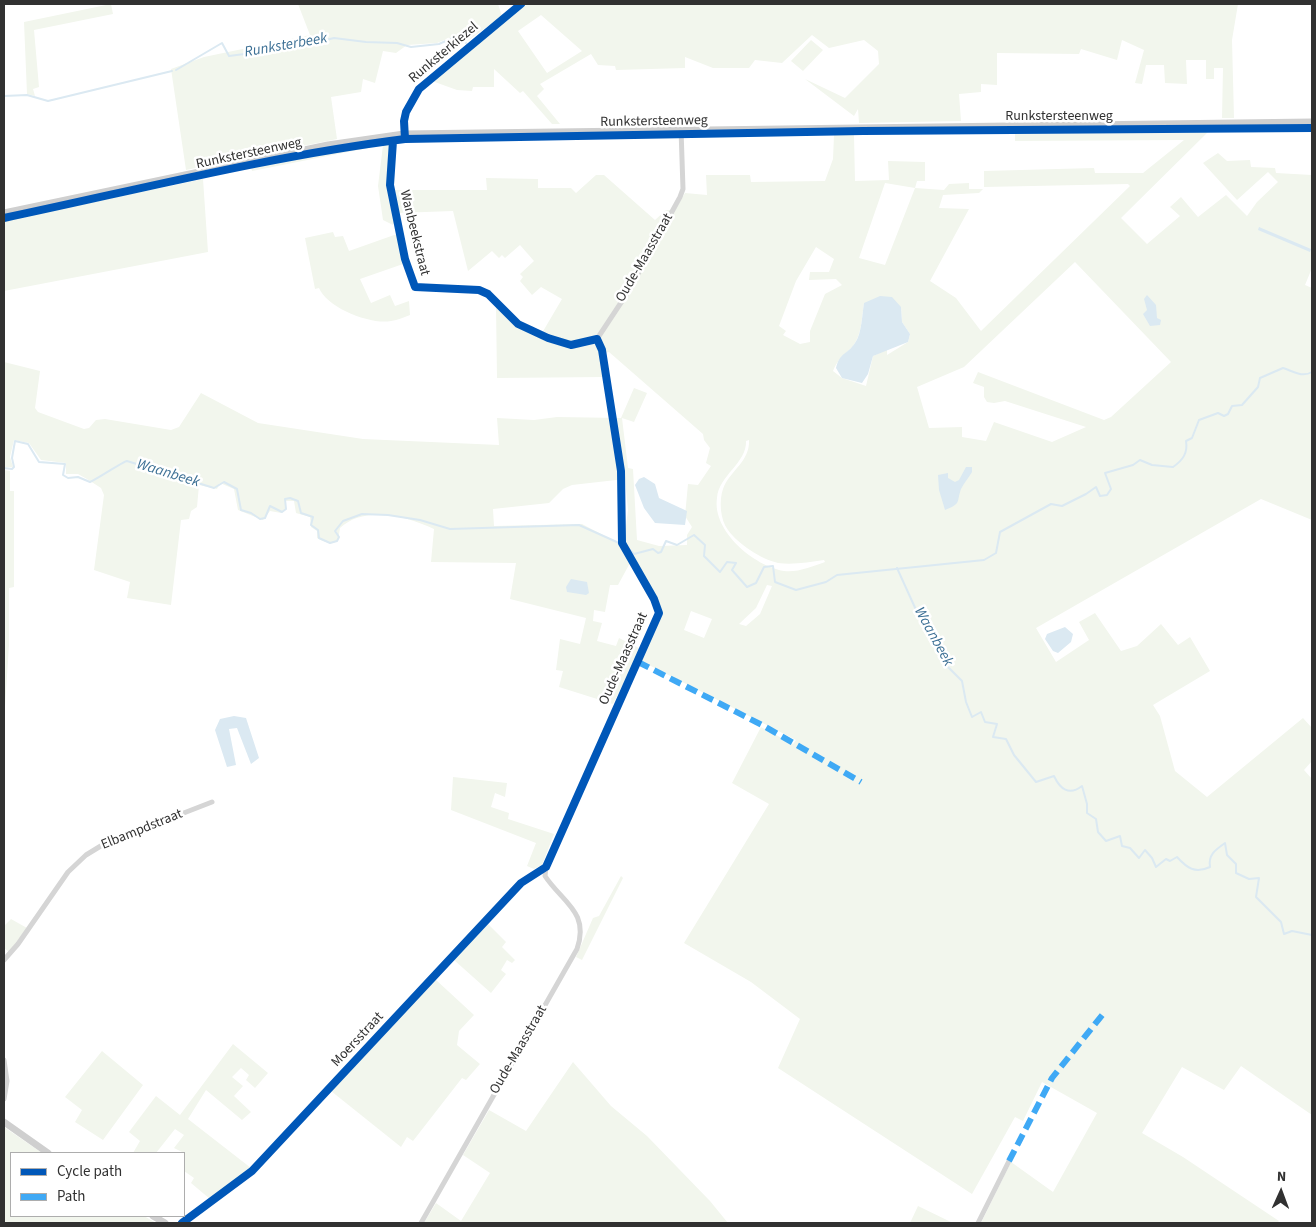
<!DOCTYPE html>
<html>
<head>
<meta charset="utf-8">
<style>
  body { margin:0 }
  #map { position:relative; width:1316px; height:1227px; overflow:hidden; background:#fff; font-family:"Source Sans 3",sans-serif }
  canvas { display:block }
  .frame { position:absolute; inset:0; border:5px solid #313131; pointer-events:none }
  .legend { position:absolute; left:10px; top:1152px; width:175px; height:65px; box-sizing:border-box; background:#fff; border:1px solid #adadad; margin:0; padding:6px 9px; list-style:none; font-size:15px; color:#313131 }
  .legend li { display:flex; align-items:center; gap:10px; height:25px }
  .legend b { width:25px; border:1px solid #adadad }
  .north { position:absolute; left:1256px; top:1167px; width:50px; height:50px; -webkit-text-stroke:4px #fff; paint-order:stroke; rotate:2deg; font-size:14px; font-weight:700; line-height:20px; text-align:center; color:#313131 }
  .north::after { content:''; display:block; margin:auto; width:18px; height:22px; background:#313131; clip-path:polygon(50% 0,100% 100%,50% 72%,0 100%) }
</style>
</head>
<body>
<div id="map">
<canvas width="1316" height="1227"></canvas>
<div class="frame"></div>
<ul class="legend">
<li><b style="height:6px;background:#0057b8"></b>Cycle path</li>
<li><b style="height:6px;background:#3fa9f5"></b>Path</li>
</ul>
<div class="north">N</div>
</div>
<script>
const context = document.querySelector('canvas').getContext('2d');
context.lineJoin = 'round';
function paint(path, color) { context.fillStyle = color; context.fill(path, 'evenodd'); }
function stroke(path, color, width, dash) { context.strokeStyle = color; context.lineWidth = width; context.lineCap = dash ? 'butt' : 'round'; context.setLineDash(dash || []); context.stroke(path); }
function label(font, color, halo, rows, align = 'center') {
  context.font = font + ' "Source Sans 3",sans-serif'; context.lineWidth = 5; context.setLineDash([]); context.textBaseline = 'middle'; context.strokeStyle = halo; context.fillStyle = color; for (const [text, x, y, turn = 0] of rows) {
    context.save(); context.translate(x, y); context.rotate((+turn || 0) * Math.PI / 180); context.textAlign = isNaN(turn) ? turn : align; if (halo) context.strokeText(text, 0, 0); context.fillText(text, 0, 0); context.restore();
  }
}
const green = new Path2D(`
  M111 4 113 14 34 30 39 87 33 89 35 96 27 94 24 22Z
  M298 4H498L502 16 466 42 457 35 437 43 407 45 396 53 383 51 375 83 363 79 361 92 331 97 337 139 186 170 171 69 204 57 310 35Z
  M526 4H1238L1232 40 1234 118H1222L1223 68H1214V79H1206V60H1186L1187 84 1165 83 1164 65H1146L1142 84 1135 83 1144 50 1122 40 1117 60 1081 49 1079 54 997 53V85L981 84V92L959 94 961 121 859 123 858 109 854 116 805 79 845 98 879 64 878 51 864 40 829 48 812 35 782 63 755 60 749 68H713L685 57V68L616 70 615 66 598 65 591 54 540 84 544 89 537 96 560 124H552L523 91 520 93 494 69V87H473L472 91 457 90 432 81ZM541 15 582 51 547 73 518 31Z
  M811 40 823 50 803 71 791 61Z
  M1015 131 1208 132 1121 218 1147 244 1180 216 1170 207 1181 197 1198 217 1226 195 1247 216 1257 202 1278 182 1268 172 1237 200 1203 163 1218 153 1227 161 1250 160 1251 167 1275 168 1276 173 1312 175V268L1305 285 1312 288V520L1261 499 1036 628 1056 662 1089 640 1079 622 1095 613 1121 651 1137 646 1161 624 1178 645 1190 637 1210 671 1153 705 1160 716 1175 771 1207 797 1303 718 1312 728V761L1304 770 1312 779V1115L1241 1066 1224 1090 1182 1067 1142 1133 1183 1157 1279 1221 1277 1223H981L1011 1162 1053 1192 1097 1113 1042 1082 1023 1121 1015 1117 972 1194 778 1068 800 1019 751 982 684 943 769 804 732 783 761 727 793 744 796 740 641 661 661 613 660 606 624 542 628 510 625 479 572 485 563 489 549 503 493 509 494 526 582 524 620 544 630 563 618 585H610L605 612 594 610 593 621 602 623 597 641 616 646 619 638 641 649 613 704 559 687 563 671 556 670 560 639 580 644 586 618 510 599 516 563 431 562 434 529C407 516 364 505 340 528L338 541C330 545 325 542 317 538V531L311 527 310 517 296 513 294 501H286L285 510 281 513 270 511 263 520 238 510 234 489 220 483 217 489 199 485 197 507 191 511 189 519 181 520 171 605 127 598 130 582 94 570 104 495 101 488 87 479 78 474H66V463L41 460 29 443 14 440 10 457 13 467H4V362L40 371 35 408 38 412 84 429 89 428 96 420 105 419 171 430 179 427 201 393 258 423 363 439 499 445 497 418 534 420 557 417 621 418 634 388 647 393 634 422 622 418 628 468 633 469 637 540 659 546 687 545V535L692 527 685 516 688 484 698 485 711 466 706 463 710 448 704 440 703 434 609 352 605 353 603 364 605 377 497 378 496 306C521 331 565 361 601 340L597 338 566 342 542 333 562 299 541 287 532 295 520 281 523 277 520 274 534 261 520 245 505 258 502 255 499 258 492 251 468 271 453 211 398 213 394 190H487L486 178 538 179V188H571L576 193 596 175H604L655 220 666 210H675L685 193 707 195 706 175H750L751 182 825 181 833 159 834 135H854L855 181 889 180 888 161 925 162V181H917L915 188 944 190 949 184 969 183V189H983L979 193 943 195 939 208 969 209 930 281 956 298 981 331 1130 186 1128 184 984 187V171L1094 168 1095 173H1143L1184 140 1015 141ZM885 183 915 188 885 265 859 258ZM816 247 834 259 829 272H810L809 280 836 279 842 285 825 294 810 331V342L800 344 783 335 786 331 779 326 796 281ZM1075 262 1171 362 1111 417 1104 420 978 372 973 383 984 387V397L987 402 994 403 1005 401 1086 427 1052 442 994 422 986 441 962 437V427L929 428 917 387 964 367ZM864 303 901 307 902 322 910 334 908 342 887 355V349L873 356 866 386 842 378 833 371C841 353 847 355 855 343 862 332 862 315 864 303ZM749 440C750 462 730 470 723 489 719 500 720 520 728 530 738 544 761 559 778 563 794 565 809 562 824 560L825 562C813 566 797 573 784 571 754 566 712 531 717 498 719 475 747 463 746 441ZM767 585 772 586 760 614 746 626 739 624 756 608ZM691 611 712 619 704 638 684 630Z
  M387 142 390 147 387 188 395 221 393 225 383 220 378 186 383 145 252 171 251 167Z
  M203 179 208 252 4 291V221Z
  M333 232 335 237 343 236 349 251 397 234 403 264 360 279 371 303 390 295 395 306 409 301 410 315C404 317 398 320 391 321 371 325 327 308 319 288L315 289 305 238Z
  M4 470 10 471V491H14V587L9 588V645L4 722Z
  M453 777 507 783 505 797 495 793 491 807 509 813 508 819 554 834 542 865 534 869 527 866 536 843 451 810Z
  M621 876 623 878 582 960 576 957 593 918 599 916Z
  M11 919 27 928 9 952 4 948V926Z
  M488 924 506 942 502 947 515 960 512 963 507 960 501 970 506 974 491 993 454 960Z
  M435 979 474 1015 459 1031 457 1045 480 1064 466 1080 462 1078 413 1141 407 1137 401 1147 331 1091Z
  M233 1044 268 1073 255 1088 246 1080 249 1075 241 1068 232 1077 243 1086 234 1096 251 1112 242 1120 206 1090 188 1119 251 1168 210 1199 191 1183 194 1178 184 1171V1153L174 1148 184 1135 175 1129 156 1153H133L140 1141 129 1132 156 1096 180 1115Z
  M102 1051 143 1085 103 1140 75 1122 82 1110 65 1097Z
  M573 1062 611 1106 647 1136 710 1201 728 1223H424L436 1203 461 1221 490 1173 463 1155 489 1110 526 1131Z
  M4 1127 42 1153H11V1216H144L156 1223H4Z
  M918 1206 953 1223H910Z`);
const water = new Path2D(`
  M1259 227 1311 249 1310 252 1258 230Z
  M1147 295 1156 305 1157 318 1161 320 1160 325 1150 326 1143 314 1147 310 1144 299Z
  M880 296 892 297 901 307 902 322 910 334 908 342 873 356 868 374 862 383 842 378 836 368C840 352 847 355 855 343 862 333 862 315 864 303Z
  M966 467H972V472C969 477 964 483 961 489 956 503 962 503 945 510L939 490 938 475 948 473V478L955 482 959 480Z
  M644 477 655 484 659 498 687 511 685 525 655 523 644 508 635 485 639 479Z
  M571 579 587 582 589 593 586 595 567 592 566 587Z
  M1065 627 1073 634 1071 642 1058 653 1053 651 1045 639 1047 634Z
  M234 716 246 718 259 758 251 764 237 728 229 729 236 765 227 767 215 730 220 719Z`);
const stream = new Path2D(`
  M176 70 222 43 229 56 298 47 334 38 366 42 397 43 411 47 439 44 457 36 466 43
  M4 96 27 95 48 101 172 71
  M4 468 12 469 14 467 12 458 15 441 28 444 39 462 65 464 63 475 68 478 78 477 90 482C99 478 122 462 127 461L214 488 224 482 237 489 241 510 251 513 260 519 265 518 270 506 282 512 286 509 285 499 290 498 298 501 301 513 313 517 311 525 318 530 319 538 330 543 337 541 339 537 335 531 343 521 362 514 388 515 420 520 450 529 579 525 619 543
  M625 545 634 554 653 549 658 553 661 552 666 541 677 545 694 535 705 545 704 556 720 572 727 562 736 563 732 570 747 587 756 583 764 567 773 566 775 582 796 590 826 582 837 575 984 560 996 553 1000 532 1051 504 1062 506 1086 494 1096 487 1100 496 1107 495 1111 489 1105 473 1133 465 1140 460 1152 465 1173 467C1183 460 1188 453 1186 441L1192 438 1199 420 1218 413 1224 416 1228 414 1232 406 1242 405 1258 387 1260 378 1283 368C1293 371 1302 378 1312 372
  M897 568 917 612 948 667 962 681 966 702 972 717 981 712 985 722 997 724 993 737 1006 739 1014 755 1036 782 1054 776C1060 789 1069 796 1082 786L1087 804V813L1096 819 1098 832 1106 841 1120 836 1122 846 1130 848 1139 858 1145 850 1152 858 1156 867 1166 859 1170 861 1177 857C1187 868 1195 874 1210 867 1208 855 1215 850 1225 843L1227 855 1236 864V873L1249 879 1259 878 1256 897 1281 922 1284 934 1292 931 1312 935`);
const street = new Path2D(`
  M404 134 406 112 419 89 521 4
  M393 135 390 185 405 259 415 287 479 290 488 294 518 324 548 338 571 345 597 339
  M597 339 628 292 680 197 683 189 681 129
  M4 960 18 944 68 872 86 855 104 844 212 802
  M4 1060 7 1081 4 1099
  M182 1223 252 1171 521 883 546 867
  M421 1223 577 949C590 912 562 902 545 876L546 867 659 613 654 599 622 543 621 471 602 350 597 339
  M978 1223 1009 1161`);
const secondary = new Path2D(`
  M4 213 328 145 404 134 1312 122
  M4 1122 48 1153
  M153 1216 165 1223`);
const quiet = new Path2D(`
  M638 662 762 725 861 782
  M1009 1161 1052 1078 1103 1014`);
const cycleway = new Path2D(`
  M405 139 404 121 406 112 419 89 521 4
  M4 218C137 190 270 156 405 139L863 131 1312 128
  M182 1223 252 1171 521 883 546 867 659 613 654 599 622 543 621 471 602 350 597 339 571 345 548 338 518 324 488 294 479 290 415 287 405 259 390 185 393 141`);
const streetNames = [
  ["Runksterkiezel",444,53,-40],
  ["Runkstersteenweg",1059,117],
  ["Runkstersteenweg",654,122,-1],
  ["Runkstersteenweg",249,154,-12],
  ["Wanbeekstraat",414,233,76],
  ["Oude-Maasstraat",645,258,-60],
  ["Oude-Maasstraat",624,659,-66],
  ["Elbampdstraat",142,830,-22],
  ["Moersstraat",358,1040,-47],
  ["Oude-Maasstraat",519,1050,-60]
];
const waterNames = [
  ["Runksterbeek",286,46,-10],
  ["Waanbeek",168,474,17],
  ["Waanbeek",933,637,61]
];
paint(green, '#f2f6ed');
paint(water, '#dbe9f2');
stroke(stream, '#dbe9f2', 2);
stroke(street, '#d5d5d5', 5);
stroke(secondary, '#cfcfcf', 7);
stroke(quiet, '#3fa9f5', 6, [12, 6]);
stroke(cycleway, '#0057b8', 8);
label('14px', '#313131', '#fff', streetNames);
label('italic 15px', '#3d7095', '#fff', waterNames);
</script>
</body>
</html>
